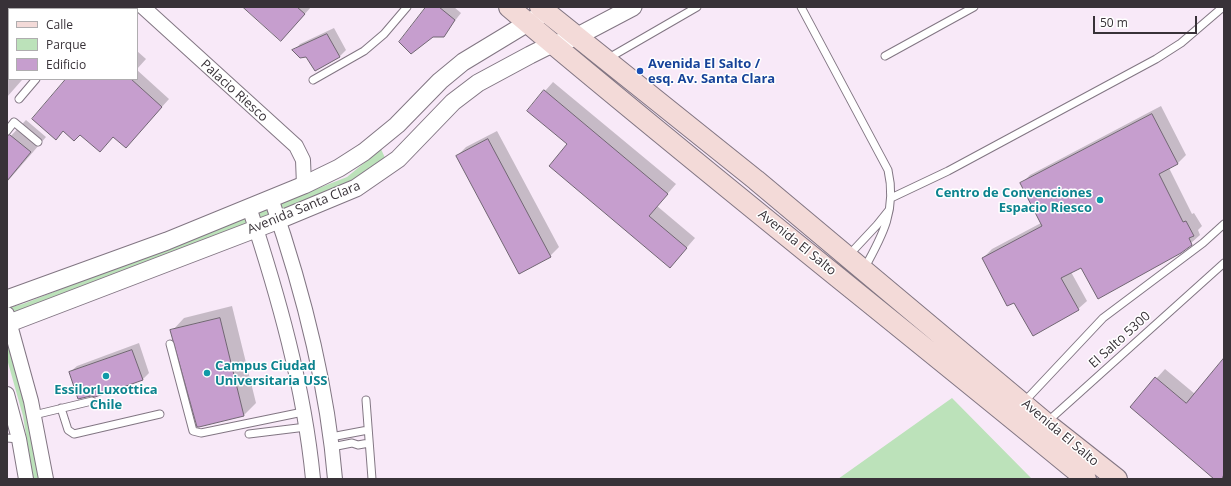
<!DOCTYPE html>
<html>
<head>
<meta charset="utf-8">
<style>
  body { margin:0 }
  #map { position:relative; width:1231px; height:486px; overflow:hidden; background:#f8e9f8; font-family:"Open Sans",sans-serif }
  canvas { display:block }
  .frame { position:absolute; inset:0; border:8px solid #383238; pointer-events:none }
  .legend { position:absolute; left:8px; top:8px; width:130px; height:72px; box-sizing:border-box; background:#fff; border:1px solid #afadaf; margin:0; padding:5px 7px; list-style:none; font-size:12px; color:#383238 }
  .legend li { display:flex; align-items:center; gap:8px; height:20px }
  .legend b { width:20px; border:1px solid #afadaf }
  .scale { position:absolute; left:1093px; top:16px; width:104px; height:18px; box-sizing:border-box; border:2px solid #383238; border-top:0; padding-left:5px; font-size:12px; line-height:14px; white-space:nowrap; color:#383238; -webkit-text-stroke:3px #fff; paint-order:stroke }
</style>
</head>
<body>
<div id="map">
<canvas width="1231" height="486"></canvas>
<div class="frame"></div>
<ul class="legend">
<li><b style="height:5px;background:#f3dad8"></b>Calle</li>
<li><b style="height:11px;background:#bce2ba"></b>Parque</li>
<li><b style="height:11px;background:#c69ece"></b>Edificio</li>
</ul>
<div class="scale">50 m</div>
</div>
<script>
const context = document.querySelector('canvas').getContext('2d');
context.lineJoin = 'round';
function paint(path, color) { context.fillStyle = color; context.fill(path, 'evenodd'); }
function stroke(path, color, width, dash) { context.strokeStyle = color; context.lineWidth = width; context.lineCap = dash ? 'butt' : 'round'; context.setLineDash(dash || []); context.stroke(path); }
function label(font, color, halo, rows, align = 'center') {
  context.font = font + ' "Open Sans",sans-serif'; context.lineWidth = 3; context.setLineDash([]); context.textBaseline = 'middle'; context.strokeStyle = halo; context.fillStyle = color; for (const [text, x, y, turn = 0] of rows) {
    context.save(); context.translate(x, y); context.rotate((+turn || 0) * Math.PI / 180); context.textAlign = isNaN(turn) ? turn : align; if (halo) context.strokeText(text, 0, 0); context.fillText(text, 0, 0); context.restore();
  }
}
const green = new Path2D(`
  M381 149 386 160 363 175 337 189 7 318V308L23 304 347 177Z
  M9 345 22 388 39 479H33L23 416 7 359V346Z
  M952 398 1032 479H838Z`);
const shadow = new Path2D(`
  M41 7H71L70 9H39Z
  M245 7H311L288 33Z
  M428 7H454L461 13 443 36H433Z
  M9 17V79L22 80 7 97V20Z
  M334 28 346 50 339 57 307 56 294 51 300 44Z
  M137 51 146 59 137 69Z
  M137 70 169 99 126 147 114 136 63 131 56 138 67 79H137Z
  M553 82 676 184 657 206 695 238 670 267 545 91Z
  M1161 106 1186 155 1177 164 1169 168 1192 214 1194 213 1202 226 1198 230 1200 235 1181 252 1081 266 1071 272 1087 301 1078 309 1014 301 983 258 992 249 1041 223 1021 184 1030 175Z
  M26 120 46 137 7 182V140Z
  M497 131 559 247 550 256 457 156 466 147Z
  M232 306 256 403 244 415 172 331 184 318Z
  M139 343 149 373 143 379 91 395 70 372 77 366Z
  M1224 360V478L1216 479 1131 407 1165 369 1195 394Z`);
const building = new Path2D(`
  M243 7H297L305 14 281 41Z
  M426 7H439L455 20 444 37H433L411 54 399 42Z
  M327 34 340 57 315 71 306 57 300 58 292 50Z
  M66 79H131L162 107 126 148 113 137 100 152 80 135 74 141 63 131 56 140 32 119Z
  M544 90 668 194 649 216 687 248 670 268 549 166 567 144 527 111Z
  M1152 114 1178 164 1159 174 1183 222 1186 221 1194 236 1189 238 1192 245 1181 253 1098 299 1081 268 1061 278 1079 310 1033 336 1014 303 1007 306 982 258 1042 226 1020 183Z
  M10 135 31 152 7 181V136Z
  M488 139 551 257 519 274 456 156Z
  M220 318 244 416 199 427H197L170 330Z
  M132 350 143 380 95 397 91 396 78 399 69 372Z
  M1224 358V474L1222 479H1214L1130 407 1155 377 1186 403Z`);
const service = new Path2D(`
  M801 7 888 170C897 209 883 235 864 269
  M98 9 99 7
  M885 56 974 7
  M607 59 697 7
  M313 80 364 51 384 34 407 7
  M19 99 36 79
  M7 131 14 122 38 142
  M891 198 948 171 1156 59 1181 43 1223 7
  M848 256 877 225 889 210
  M170 344 193 431 201 433 303 412
  M366 400 372 479
  M1024 402 1103 318 1203 243 1224 224
  M61 408 68 430 74 434 160 414
  M34 415 92 401
  M1047 422 1224 263
  M249 434 306 427
  M331 437 368 430
  M7 438 19 439
  M332 447 352 443 358 445 369 443`);
const minor = new Path2D(`
  M143 7 296 146 303 160 304 185
  M271 198C303 290 327 382 335 479
  M249 207C278 295 304 386 313 479
  M7 314 31 401 46 479
  M7 394 19 439 26 479`);
const tertiary = new Path2D(`
  M7 299 167 241 304 185 339 168 364 152 397 125 440 81 463 62 539 16
  M7 324 279 220 356 188 398 159 453 102 478 83 530 55 546 47 576 37 633 7`);
const secondary = new Path2D(`
  M509 7C698 167 894 321 1086 479
  M540 7 756 180 1046 423 1117 479`);
const markers = [
  [640,71,4,"#1a4fb4"],
  [1100,200,4,"#0f9aa8"],
  [207,373,4,"#0f9aa8"],
  [106,376,4,"#0f9aa8"]
];
const transitNames = [
  ["Avenida El Salto /",648,64],
  ["esq. Av. Santa Clara",648,79]
];
const streetNames = [
  ["Palacio Riesco",234,91,42],
  ["Avenida Santa Clara",304,208,-22],
  ["Avenida El Salto",797,243,39],
  ["El Salto 5300",1120,340,-42],
  ["Avenida El Salto",1060,433,40]
];
const cultureNames = [
  ["Centro de Convenciones",1092,193],
  ["Espacio Riesco",1092,208],
  ["Campus Ciudad",215,366,"left"],
  ["Universitaria USS",215,381,"left"],
  ["EssilorLuxottica",106,390,"center"],
  ["Chile",106,405,"center"]
];
paint(green, '#bce2ba');
paint(shadow, '#0003');
paint(building, '#c69ece');
stroke(building, '#716673', 1);
stroke(service, '#827683', 9);
stroke(minor, '#827683', 16);
stroke(tertiary, '#827683', 19);
stroke(secondary, '#827683', 22);
stroke(service, '#fff', 7);
stroke(minor, '#fff', 14);
stroke(tertiary, '#fff', 17);
stroke(secondary, '#f3dad8', 20);
for (const [x, y, r, color] of markers) { const dot = new Path2D(); dot.arc(x, y, r, 0, 2 * Math.PI); context.fillStyle = color; context.fill(dot); stroke(dot, '#fff', 1.5); }
label('bold 13px', '#164399', '#fff', transitNames, 'left');
label('13px', '#383238', '#fff', streetNames);
label('bold 13px', '#0d838f', '#fff', cultureNames, 'right');
</script>
</body>
</html>
